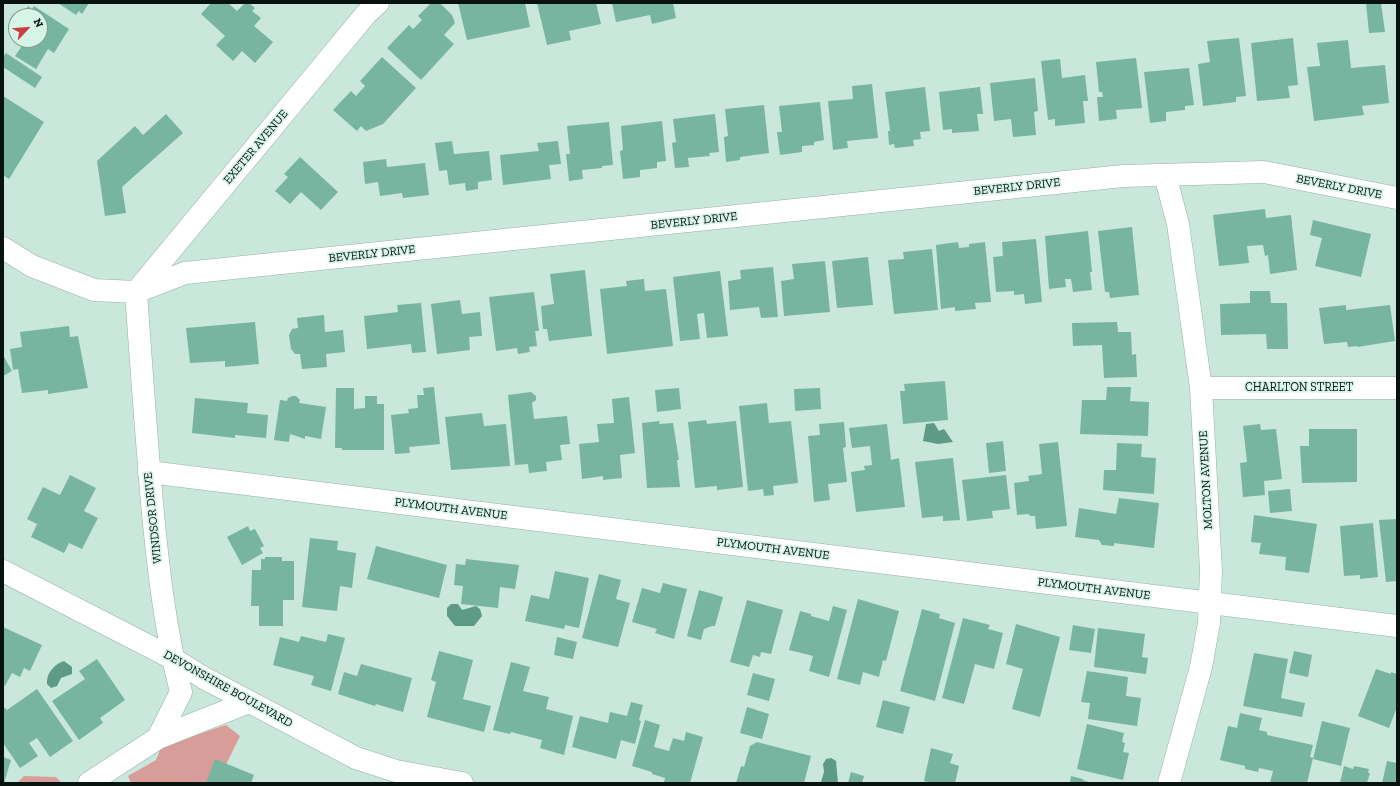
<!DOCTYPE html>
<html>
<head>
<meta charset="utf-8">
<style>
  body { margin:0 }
  #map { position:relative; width:1400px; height:786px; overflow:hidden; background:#cae7dc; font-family:"Zilla Slab",serif }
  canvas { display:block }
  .frame { position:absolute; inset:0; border:4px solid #08120e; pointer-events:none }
  .north { position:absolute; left:8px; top:8px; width:40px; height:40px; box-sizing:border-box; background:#d7f4e9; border:1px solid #849a91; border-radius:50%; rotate:64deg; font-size:11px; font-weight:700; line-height:16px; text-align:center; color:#08120e }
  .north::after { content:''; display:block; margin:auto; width:14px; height:18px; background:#cc3d41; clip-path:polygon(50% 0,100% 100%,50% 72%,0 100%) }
</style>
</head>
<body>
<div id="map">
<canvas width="1400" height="786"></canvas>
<div class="frame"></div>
<div class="north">N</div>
</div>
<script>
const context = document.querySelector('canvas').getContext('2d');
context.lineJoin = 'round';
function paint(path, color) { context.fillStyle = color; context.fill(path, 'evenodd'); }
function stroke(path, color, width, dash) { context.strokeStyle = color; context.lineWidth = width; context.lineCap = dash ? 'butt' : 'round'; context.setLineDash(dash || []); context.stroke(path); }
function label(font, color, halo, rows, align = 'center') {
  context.font = font + ' "Zilla Slab",serif'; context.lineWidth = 3.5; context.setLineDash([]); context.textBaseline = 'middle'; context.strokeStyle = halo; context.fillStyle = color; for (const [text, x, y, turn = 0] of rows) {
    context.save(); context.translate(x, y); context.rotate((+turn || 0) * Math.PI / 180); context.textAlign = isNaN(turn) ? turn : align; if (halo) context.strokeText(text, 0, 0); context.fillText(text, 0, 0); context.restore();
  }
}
const forest = new Path2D(`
  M226 725 240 736 218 781 214 783H131L128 776 156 760 162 745 176 738 193 736Z
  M24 776 56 777 62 783H17Z`);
const water = new Path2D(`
  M934 423 939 431 944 429 953 442 938 444 923 441 926 424Z
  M451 604H458L462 610 476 606 480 609 482 616 474 626H455L447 616V608Z
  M64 661 72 667V674L61 678 57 686 51 688 47 684C46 674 54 664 64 661Z
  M826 759 831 758 836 761 838 783 821 782 824 772 823 764Z`);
const building = new Path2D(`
  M58 3H89L82 14 79 11 76 15Z
  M211 3H228L237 11 245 3H249L255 8 252 11 261 18 254 26 273 42 255 63 242 51 233 61 216 45 225 36 201 14Z
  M431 3H440L452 15 455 23 444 35 454 44 421 80 387 48 409 25 413 29 422 20 418 16Z
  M458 3H525L530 27 467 40Z
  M537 3H596L601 24 569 31 571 40 547 45Z
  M612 3H673L676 18 652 24 650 15 616 22Z
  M1366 3H1381L1385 32 1369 33Z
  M28 6 32 9 34 6 69 29 54 53 48 49 36 69 15 56 22 46 13 39 16 34V40H40V16H22Z
  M1239 38 1246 96 1236 97V102L1203 106 1198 64 1210 62 1207 41Z
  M1293 38 1298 85 1288 86 1290 98 1257 101 1251 43Z
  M1348 40 1351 68 1385 65 1389 103 1362 106 1364 115 1314 121 1307 67 1320 66 1317 43Z
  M6 53 42 77 35 88 3 67V57Z
  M382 57 416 88 383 124 366 131 361 126 357 131 333 110 351 91 356 96 365 86 360 81Z
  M1136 58 1142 108 1116 110 1117 119 1099 121 1097 97H1103L1102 92H1099L1096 62Z
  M1060 59 1062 78 1085 75 1088 101H1083L1085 123 1055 126V119L1048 120 1041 61Z
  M1189 68 1194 105 1185 106V110L1166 112V121L1150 123 1144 72Z
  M1035 78 1038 111 1034 112 1036 135 1013 137 1011 119 994 121 990 83Z
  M872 84 878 138 847 141 848 148 833 150 828 101 853 99 852 86Z
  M925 87 930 131 920 132 921 139 913 140 914 146 895 148 894 144 889 145 888 131H890L885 92Z
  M980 87 983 114H977L979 131 952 133V129L943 130 939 92Z
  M3 96 44 122 9 179 3 175Z
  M820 102 824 140 814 142V145L802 146V152L780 155 777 132H782L779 106Z
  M764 105 769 153 740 157V160L726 162 724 137 728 136 725 109Z
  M166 114 183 133 122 187 126 213 105 216 97 161 135 126 143 135Z
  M715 114 719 152 709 153 710 156 688 158 689 167 675 168 672 143 676 142 673 119Z
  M662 121 666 161 657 162V168L640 170V177L623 179 620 151 623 150 621 126Z
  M609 122 613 165 602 166V168L582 170 583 179 569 181 566 154H570L567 126Z
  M452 141 454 154 489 151 492 180 478 182V189L466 191 465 183 449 185 447 170 439 171 435 143Z
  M558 141 561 164 549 165 551 179 503 185 500 155 539 151 537 143Z
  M300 157 338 192 321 210 301 192 290 204 275 191 288 177 284 174Z
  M386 159 387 167 425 163 429 195 403 198 402 193 380 196 378 182 365 184 363 162Z
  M1265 209 1266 218 1291 215 1297 270 1270 274 1268 255 1265 256 1263 245 1247 246 1249 263 1219 266 1213 215Z
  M1313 220 1371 234 1361 277 1315 266 1322 238 1310 235Z
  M1132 227 1139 295 1110 298 1109 292H1105L1098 231Z
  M1088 231 1092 272H1090L1092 290 1073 292 1071 279H1065L1066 287 1049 289 1045 236Z
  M1036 239 1042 302 1025 304 1024 294 1014 295V291L996 292 993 257 1003 256 1002 242Z
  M958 242 959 248 969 247V244L985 242 991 302 975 303 976 309 955 311V307L941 309 936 245Z
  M932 249 938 310 894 314 888 260 904 259 903 252Z
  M868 257 873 305 837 308 832 261Z
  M825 261 830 312 784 316 781 281 794 279 792 264Z
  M773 267 778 317 761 318 759 307 730 310 728 281 741 279 740 270Z
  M585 270 592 336 549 341 547 329H543L541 306 554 304 550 274Z
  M720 271 728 336 707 338 704 313 697 314 700 339 680 341 673 277Z
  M644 279 645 291 666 289 673 346 607 354 600 289 627 286 626 281Z
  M1250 291H1270L1271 303H1287L1288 349H1267L1266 334 1221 335 1220 304 1250 303Z
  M534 292 539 331H535L537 346 529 347 530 352 518 354 517 348 496 351 489 297Z
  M460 300 462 314 480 312 482 336 469 337 470 350 437 354 431 304Z
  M421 303 426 352 412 353 411 344 367 349 364 316 398 312 397 305Z
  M1346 305V310L1390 305 1395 341 1357 347V346L1348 347 1347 342 1324 344 1319 308Z
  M324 315 325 332 343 330 345 352 326 354 327 367 302 369 300 354H295L291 349 289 335 292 329 298 328 297 318Z
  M255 322 259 364 225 367V361L190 363 186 328Z
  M1117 322 1118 332H1131L1132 355 1136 354 1137 377 1104 378 1102 345 1073 346 1072 323Z
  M69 326 70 337 78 336 88 388 48 394V390L22 393 18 369 13 370 10 349 22 347 20 332Z
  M3 355 12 371 3 376Z
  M945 381 948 420 903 424 900 391H905L904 384Z
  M434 387 440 444 409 447 410 453 395 454 391 415 409 413 408 409 418 408 417 395H424L423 388Z
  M1107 387H1131L1130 401 1149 402 1148 436 1080 434 1082 400H1106Z
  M336 388H354V409L365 408V396H377V404H384V450H342V448H335Z
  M679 388 681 409 657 412 655 390Z
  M820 388 821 409 795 411 794 389Z
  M531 392 536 396V400L532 403 534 419 567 416 570 444 560 445 562 460 546 462 547 471 529 473 528 464 515 465 508 395Z
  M292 396H296L300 400 299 403 326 407 321 439 305 436V439L290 434 289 442 274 440 280 400 287 401 288 398Z
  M629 397 635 453 620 455 622 478 603 480V476L582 479 579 444 599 442 597 424 614 423 612 399Z
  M195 398 248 403 247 413 268 415 266 438 235 435V438L192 433Z
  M767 403 769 423 791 421 798 483 773 486 774 495 764 496 763 489 748 491 739 406Z
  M482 413 484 426 506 424 510 466 451 470 445 417Z
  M706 420 707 424 736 421 743 487 717 490V486L695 488 688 422Z
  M660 421 659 424 673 423 679 460H677L680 487 647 488 642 423Z
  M844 422 846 447 843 448 847 482 828 484 830 500 814 502 808 436 820 435 819 424Z
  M887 424 891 460 899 458 905 507 856 512 851 472 865 470 864 466 872 465 870 446 852 448 849 428Z
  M1260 424 1261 430 1276 429 1282 479 1264 481 1265 495 1243 497 1240 463 1247 462 1243 426Z
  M1309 429H1357V482L1302 483 1300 446H1309Z
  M1003 441 1006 471 989 473 986 443Z
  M1058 442 1067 526 1036 529 1035 516H1030L1029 514 1017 515 1014 483 1029 481 1028 476 1042 474 1039 444Z
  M1117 443 1142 444 1141 457 1156 458 1154 494 1103 490 1104 470H1116Z
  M953 458 960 520 943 521V516L922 518 915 462Z
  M70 475 96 488 84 511 98 518 82 549 69 543 64 553 31 537 37 524 27 519 43 487 60 495Z
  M1006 475 1010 509 992 511 993 518 967 521 962 480Z
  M1290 489 1292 511 1270 513 1268 491Z
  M1119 498 1159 503 1154 548 1114 543V546L1102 545 1099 540 1075 537 1079 508 1116 514Z
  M1254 515 1317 524 1309 573 1285 570 1286 557 1259 554 1261 543 1251 542Z
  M1397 519V581L1386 582 1379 520Z
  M1373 523 1378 577 1360 579V575L1344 576 1340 526Z
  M248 526 250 531 255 529 264 546 260 548 263 553 242 565 227 537Z
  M310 538 338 541 337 550 356 553 352 588 340 586 337 611 302 607Z
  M376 546 447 565 439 598 367 579Z
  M265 557H282V561H294V600H283V626H259V606H251L252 570H261V559H265Z
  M466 559 519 565 515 589 500 587 498 608 461 604 463 586 454 585 456 564 465 565Z
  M555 571 589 578 579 628 565 625 564 629 525 621 531 595 549 599Z
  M599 574 621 580 616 599 630 603 618 647 582 638Z
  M663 583 687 589 674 639 655 633 657 629 632 622 642 588 660 593Z
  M699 590 723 597 715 626H712L704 629 701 640 687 636Z
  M858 599 899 611 886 661 883 660 879 677 863 672 860 685 837 679Z
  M747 600 783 610 771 654 761 652 760 657 753 655 749 667 730 662Z
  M833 606 847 610 829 677 809 671 813 656 789 650 800 611 811 614V616L829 621Z
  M922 609 940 614 939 618 955 623 935 701 900 691Z
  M963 618 990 625 988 629 1003 633 994 669 975 664 964 704 942 698Z
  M1016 624 1060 637 1040 717 1012 709 1023 669 1006 664Z
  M1073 625 1095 629 1091 653 1069 650Z
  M3 627 42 645 30 671 24 668 20 677 12 673 5 686 3 685Z
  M1098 628 1145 634 1142 657 1148 658 1146 674 1094 667Z
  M328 634 345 638 331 691 311 685 314 676 273 665 280 637 299 642 301 636 326 642Z
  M557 637 577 642 573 659 554 655Z
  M439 651 473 660 463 699 491 706 484 732 427 717 436 682 431 680Z
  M1294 651 1312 655 1308 677 1289 673Z
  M1254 653 1288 659 1281 698 1305 703 1302 717 1243 706Z
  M97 659 125 700 100 718 103 723 79 740 52 701 85 679 79 671Z
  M511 662 530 667 523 691 549 697 546 709 573 716 564 755 540 748 542 740 511 732 510 734 493 730Z
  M361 664 412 678 403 712 376 704 375 706 338 694 344 672 357 676Z
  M1376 669 1391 674V672L1397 674V707L1389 728 1358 716Z
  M1087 671 1128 677 1126 696 1141 698 1137 726 1088 719 1090 703 1081 702Z
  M753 673 775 679 769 701 747 695Z
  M37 689 73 741 50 757 37 738 29 743 38 756 20 768 3 743V706L7 710Z
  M883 700 910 707 903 734 876 727Z
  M631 702 643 705 639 720 641 721 635 744 621 740 616 759 572 747 580 716 608 723 610 712 627 716Z
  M747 707 769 714 762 739 740 733Z
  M1240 713 1262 718 1259 730 1267 732V735L1313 745 1310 757 1313 758 1307 783H1270L1273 771 1259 768 1258 772 1245 769V766L1220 760 1228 726 1237 728Z
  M645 720 660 725 654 747 669 751 673 738 684 741 686 732 703 737 690 783 664 782 665 778 652 774V772L632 766Z
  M1322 721 1350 728 1341 766 1313 759Z
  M1087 724 1124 733 1122 742 1125 743 1123 752 1129 753 1123 780 1077 769Z
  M757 742 811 756 804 783H736L741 766 744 767 750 746Z
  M931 748 953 754 950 763 959 766 955 783H933L924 781Z
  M3 757 11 760 4 783H3Z
  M215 759 254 775 251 783H206Z
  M1387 761 1397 763V783H1382Z
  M1344 766 1353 769 1354 766 1369 769 1368 773H1370L1367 783H1340Z
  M851 772 864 776 862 783H848Z
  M1071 776 1083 779V780L1091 783H1070Z`);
const minor = new Path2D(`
  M1165 175 1178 224 1201 388 1211 571 1209 623 1201 667 1169 783
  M3 248 32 266 94 290 136 292 185 273 1123 176 1264 172 1397 198
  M1201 388H1397
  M149 472 1397 626
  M3 571 172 658 204 678 356 758 396 771 462 783
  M158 738 249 702
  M89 783 158 738 181 692C165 630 158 567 152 503 146 433 141 363 136 292L366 14 378 3`);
const streetNames = [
  ["EXETER AVENUE",256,147,-50],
  ["BEVERLY DRIVE",1017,187,-6],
  ["BEVERLY DRIVE",1339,187,11],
  ["BEVERLY DRIVE",694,221,-6],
  ["BEVERLY DRIVE",372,254,-6],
  ["CHARLTON STREET",1299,388],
  ["MOLTON AVENUE",1206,480,-93],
  ["PLYMOUTH AVENUE",451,509,7],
  ["WINDSOR DRIVE",153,518,-96],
  ["PLYMOUTH AVENUE",773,549,7],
  ["PLYMOUTH AVENUE",1094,589,7],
  ["DEVONSHIRE BOULEVARD",228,689,29]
];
paint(forest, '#d99d99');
paint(water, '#5d9b86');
paint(building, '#77b5a0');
stroke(minor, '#95b1a6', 23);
stroke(minor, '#fff', 22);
label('12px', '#08120e', '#d7f4e9', streetNames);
</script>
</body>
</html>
